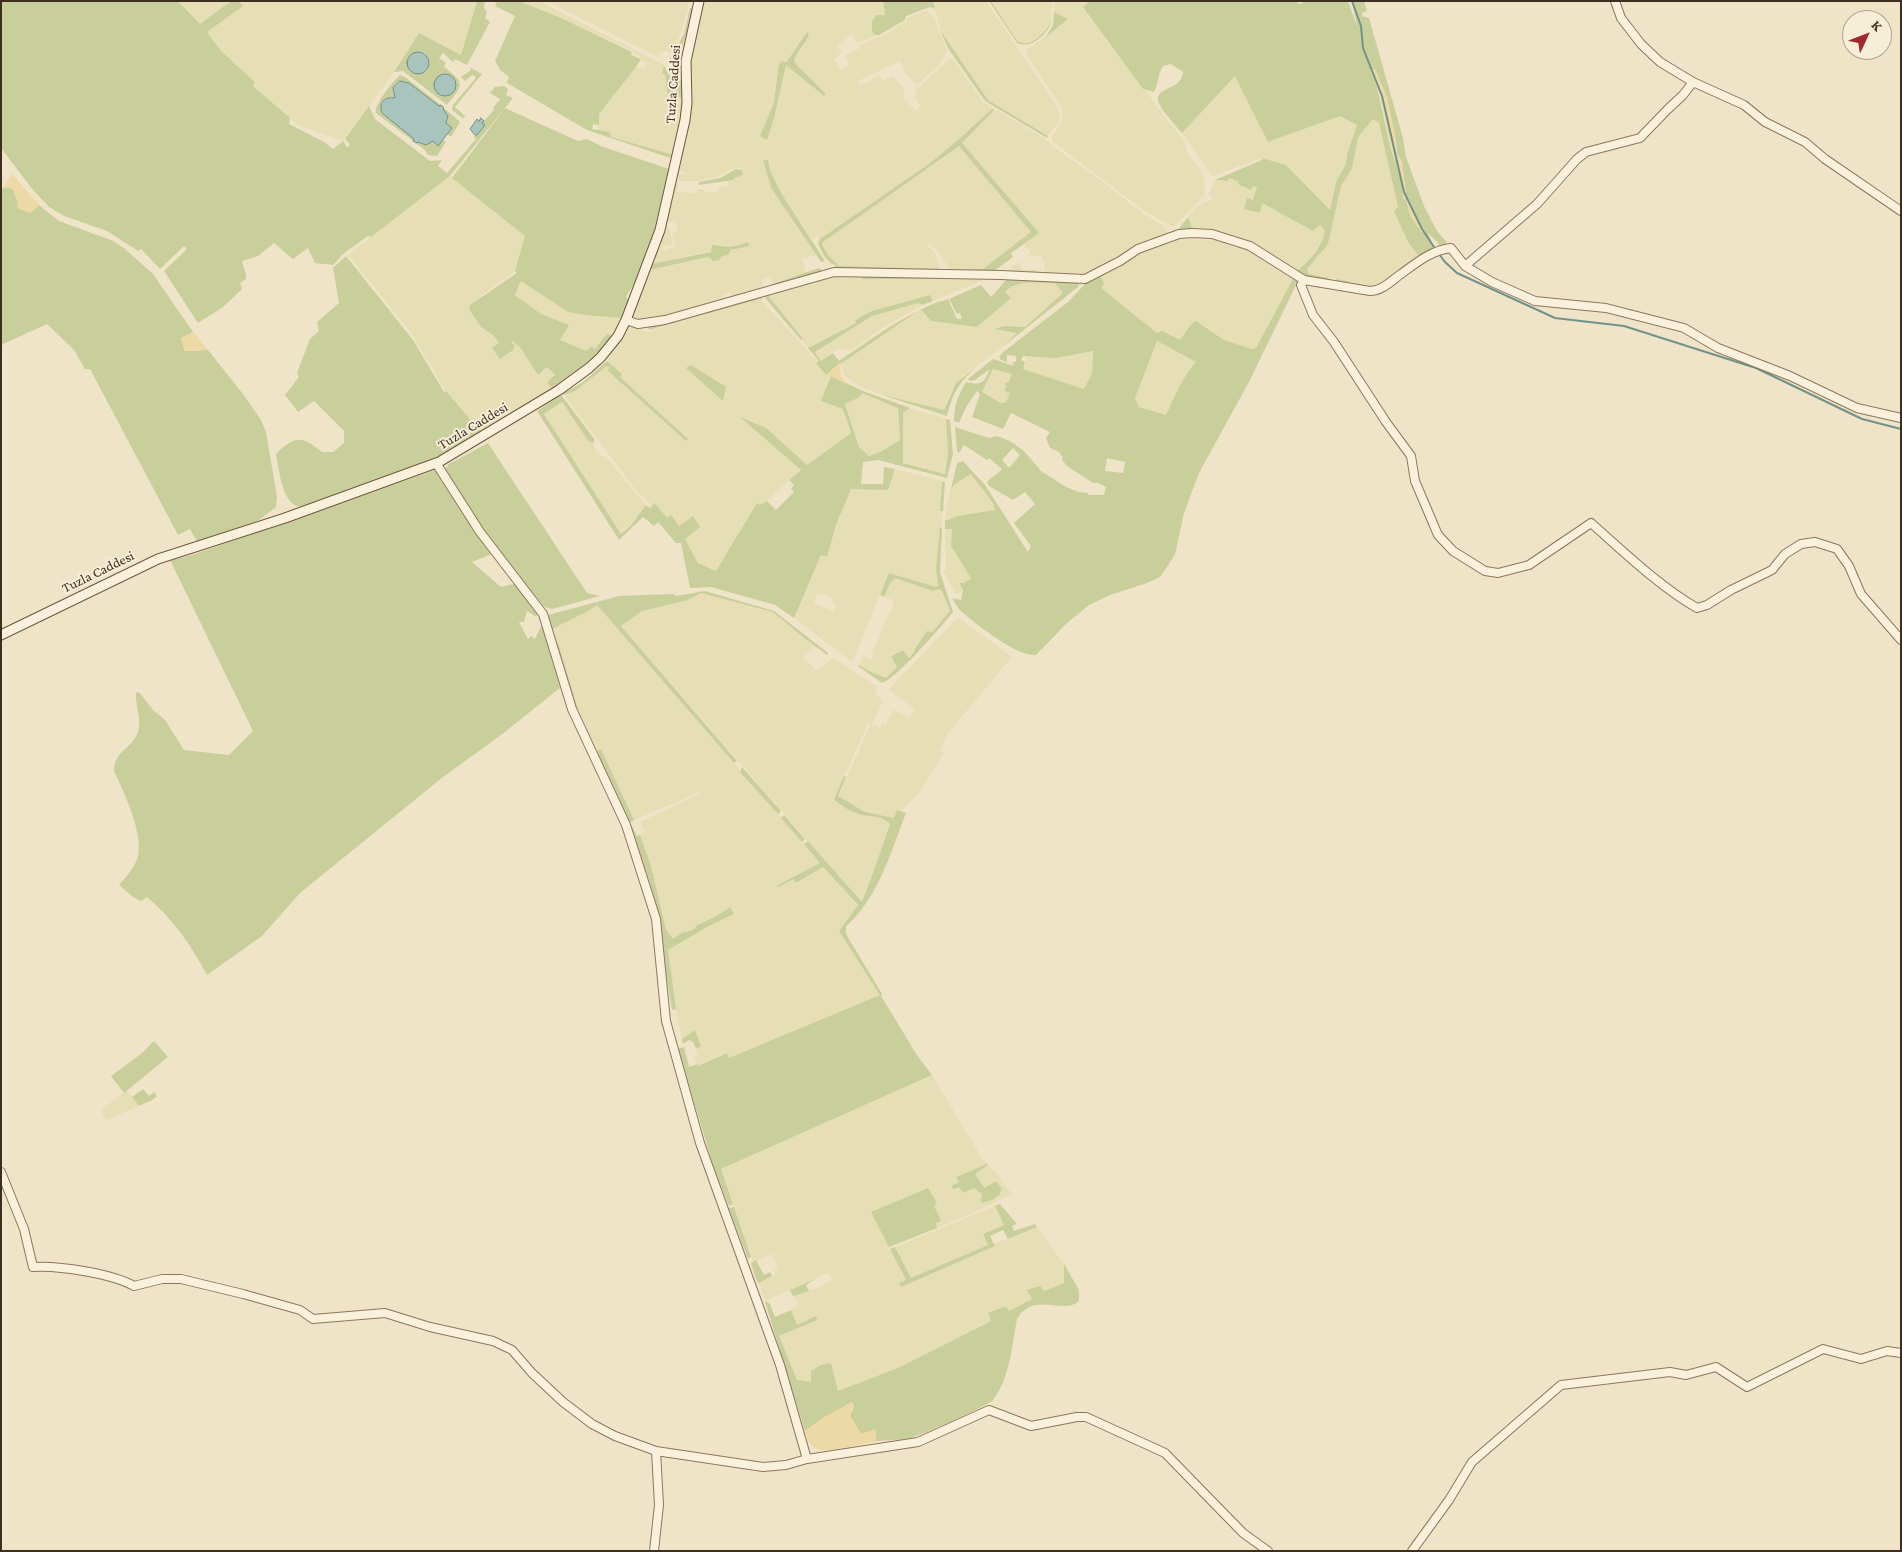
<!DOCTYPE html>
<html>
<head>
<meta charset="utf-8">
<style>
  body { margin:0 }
  #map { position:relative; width:1902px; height:1552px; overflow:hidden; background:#f0e4c8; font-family:"Crimson Pro",serif }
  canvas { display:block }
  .frame { position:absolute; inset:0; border:2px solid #3d2e20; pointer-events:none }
  .north { position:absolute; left:1842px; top:10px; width:50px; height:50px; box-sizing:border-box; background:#f7eed8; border:1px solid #ada18e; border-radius:50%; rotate:47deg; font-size:14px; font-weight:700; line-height:20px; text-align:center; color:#3d2e20 }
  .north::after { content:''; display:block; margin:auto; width:18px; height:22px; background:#9e2a2b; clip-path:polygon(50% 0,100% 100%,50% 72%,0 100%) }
</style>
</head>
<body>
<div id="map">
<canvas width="1902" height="1552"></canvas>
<div class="frame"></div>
<div class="north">K</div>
</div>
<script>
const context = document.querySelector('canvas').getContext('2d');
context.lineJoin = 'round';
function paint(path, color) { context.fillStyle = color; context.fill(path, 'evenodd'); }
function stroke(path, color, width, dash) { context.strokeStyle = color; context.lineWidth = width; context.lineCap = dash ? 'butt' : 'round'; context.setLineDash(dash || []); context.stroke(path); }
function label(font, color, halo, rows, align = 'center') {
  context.font = font + ' "Crimson Pro",serif'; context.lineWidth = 4; context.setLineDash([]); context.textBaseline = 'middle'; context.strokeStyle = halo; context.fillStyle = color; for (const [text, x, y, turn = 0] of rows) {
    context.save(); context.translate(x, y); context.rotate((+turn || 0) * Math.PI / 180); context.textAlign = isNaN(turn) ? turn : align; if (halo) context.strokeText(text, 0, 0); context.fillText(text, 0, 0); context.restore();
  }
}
const farmland = new Path2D(`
  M178 1H226L228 3 200 25Z
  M239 1H477L461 55 419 33 394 72 343 141 300 126 285 115 253 85 255 82 221 51 207 32 242 6Z
  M519 1H539L664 65 662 73 665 75 667 92 684 97 683 112 674 155 611 137 610 132 598 131 599 114 636 67 644 69 646 63 640 58V57L633 51 561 18Z
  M547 1H690L680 35 674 49 669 54 668 50 659 53 660 58Z
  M703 1H883L885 15 875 35H879L856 43 852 34 843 40 844 43 837 46 842 51 834 60 841 70 850 65 845 56 860 48V45L881 36 907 21V18L927 10 933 16 947 50V52L940 64 917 85 903 72 905 70 900 61 858 81 860 86 879 76 883 80 892 76 903 86 905 90 903 97 904 99 916 111 918 110 920 105 915 97 916 90 947 61 953 59 983 102 1047 140 1054 147 1103 182 1141 212 1165 227 1169 234 1166 237 1137 245 1095 271 1083 274 1045 273 1044 261H1042V256L1036 257V255L1027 256 1031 253 1024 244 984 271 952 272 936 249 930 244 927 245 935 253 941 273 835 270V265L831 264 821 249 818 243 820 239 817 236 812 240 781 193 770 170 768 160H763L771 188 816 255 802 259 806 273 772 283 770 277 762 279 763 286 759 287 760 290 730 298 731 293 724 294 722 301 664 318 646 320 631 317 649 270 709 257 722 256 748 243 738 247 732 245 723 247 718 246 712 251 651 264 666 224 670 232 673 244 663 246 664 250 675 247 672 232 678 231 675 221 667 222 675 184 678 185 677 192 697 193V189H703L704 192 711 191V192L719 191V187L728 185V181L734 180V178L743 175 741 168H739L732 169 719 176 700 181H678L679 173 684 175 685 173 679 171 691 110 690 67 693 45Z
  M986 1 1058 108 1060 114 1059 122 1048 136 988 100 940 30 933 2Z
  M991 1H1052L1051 22 1040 36 1026 44 1021 43 1017 41Z
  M1055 1H1090L1083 7 1143 89 1147 92 1166 119 1183 139 1189 156 1201 170 1205 181 1204 196 1173 227 1146 212 1052 141V136L1061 124 1063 115 1061 107 1027 55 1026 51 1068 19 1054 12Z
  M1235 75 1268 142 1340 116 1357 125 1347 154 1346 164 1336 182 1330 211 1286 165 1262 158 1212 176 1182 133Z
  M1373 119 1379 123 1398 207 1395 212 1409 244 1419 256 1409 266 1381 284 1372 286 1309 274 1306 269 1328 244 1341 186 1352 169 1358 137Z
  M450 176 526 236 515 271 480 296 555 376 547 382 552 389 481 432 443 387 412 334 348 255Z
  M1229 178 1238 181 1256 179 1266 181 1325 231 1324 239 1303 267 1297 272 1266 251 1193 230 1188 217 1196 207 1212 199 1209 193 1215 180 1228 181Z
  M1186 235 1194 240 1211 238 1236 248 1239 244H1242L1294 277 1256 348 1252 349 1224 340 1196 321 1192 323 1180 340 1157 333 1101 288 1100 275 1142 250 1162 245 1177 237Z
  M1020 261 1021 269 1037 270V274L1005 272Z
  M862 274 863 279H974V277H990L933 301 930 295 855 320 856 322 808 348 767 294 823 276Z
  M521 280 568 312 622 318 613 336 595 349 591 347 586 352 560 340 568 325 541 314 515 295Z
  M1026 282 1055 283 1064 293 1025 327 1005 326 996 329 1018 333 1001 348 963 376 949 395 944 410 873 392 861 387 844 376 842 363 921 309 977 327 1011 298 1004 292 1014 284Z
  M760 299 818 362 826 375 828 373 831 376 822 401 843 409 851 433 807 465 766 428 742 418 801 469 767 501 760 505 757 503 717 571 698 563 685 539 693 516 679 526 667 518 655 504 651 506 636 490 564 395 575 391 607 366 610 368 608 370 688 439 620 377 622 374 607 361 628 326 641 328 647 332Z
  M918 303 922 305 879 330 850 352 848 348 840 350 839 348 821 361 815 352 872 316Z
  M1157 341 1197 362 1190 368 1181 382 1166 415 1139 407 1134 398Z
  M1093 351 1092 373 1085 389 1023 370 1027 356 1055 358Z
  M993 369 1012 374 1007 385 1010 393 1006 402 1001 403 982 392Z
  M862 393 898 407 900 440 880 452 869 456 859 447 845 404 860 397Z
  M562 402 589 442 593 443 597 453 601 456 606 457 646 505 621 535 544 414Z
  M910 408 946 419 948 453 945 474 903 462V413Z
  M895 469 942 481 940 510 943 511 936 578 938 586 936 587 889 573 852 662 794 618 821 555 827 557 836 525 851 488 888 490ZM818 593 822 595 823 593 832 598V602L836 605 833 611 814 603Z
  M971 474 993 503 995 510 957 516 945 521 947 503 951 489 955 484Z
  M952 528 951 546 971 578 964 583 959 584 963 590 956 595 944 571 946 569 945 529Z
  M895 577 933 591 939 589 942 591 950 611 932 632 927 631 915 651 908 658 898 654 891 658 897 667 886 678 871 672 859 665 863 656 871 660 874 655 872 654 882 631 881 630 894 604 892 603 893 600 884 597 890 583Z
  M701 593 773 612 815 647 803 657 816 671 833 658 878 687 875 694 883 701 872 724 880 728 882 723 886 724 893 710 910 718 915 709 888 690 958 617 1012 657 947 734 940 751 944 753 920 792 901 811 897 810 894 818 865 812 838 796 871 724 868 723 834 800 841 806 861 815 884 818 890 824 873 873 861 902 621 626 642 611 688 600Z
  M597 605 821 863 777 885 778 887 794 879 797 883 823 867 858 906 839 931 881 995 729 1058 727 1053 697 1066 694 1057 698 1056 696 1048 700 1047 695 1030 682 1039 675 1007 668 950 709 926 734 914 729 907 713 918 697 925 696 928 688 932H683L673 940 666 930 651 866 640 835 645 832 640 822 701 793 700 792 634 820 601 749 596 752 581 719 559 646 552 628 590 610Z
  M932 1075 985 1163H987L992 1171 994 1170 1012 1194 964 1217 889 1247 906 1280 901 1286 995 1246 994 1244 1037 1227 1064 1264V1283L1043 1292 1028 1290 1032 1299 1008 1311 988 1313 991 1321 898 1368 838 1392 831 1363 811 1382 797 1381 779 1336 798 1328 816 1317 797 1325 791 1310 799 1306 793 1296 818 1288 833 1280 828 1273 765 1301 759 1283 776 1274 774 1270 778 1268 772 1254 753 1262 721 1169Z
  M127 1090 139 1106 106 1120 101 1110Z
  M995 1206 1004 1225 983 1234 988 1245 911 1278 895 1247Z`);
const green = new Path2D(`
  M1 1H178L200 24 231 1H239L243 6 207 32 221 51 255 82 253 86 290 118 289 124 324 142 333 149 343 141 347 148 350 144 345 139 369 106 375 119 430 161 442 160 438 166 447 173 476 139 474 137 485 125 482 123 494 110 493 108 500 99 490 93 495 87 504 86 508 89 506 95 513 98 450 176 371 237 368 236 343 254 333 265 315 263 308 248 293 259 274 243 258 256 242 261 246 275V279L240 283 242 289 223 307 198 323 164 271 187 249 184 246 160 269 141 249 138 251 107 231 64 216 49 207 33 190 1 148Z
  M477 1H485L484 8 487 12 485 18 490 22 467 65 455 59 453 62 443 53 439 58 446 63 444 67C466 83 463 85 447 105L403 71 394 72 419 33 461 55ZM413 53H424C431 58 431 66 425 73L408 68V58ZM451 75 457 84 441 95 434 86Z
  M497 1H519L561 18 632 52 631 55 641 59 636 67 599 114V125L593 124 592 129 610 132 611 137 674 155 673 159 587 130 507 83 509 77 500 70 495 61 515 16 495 6Z
  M883 1H929L933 2 935 9 930 7 906 16 905 20 879 35H875L872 31V21L877 15H885Z
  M989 1H991L1017 41C1031 49 1045 32 1051 22 1048 34 1030 50 1017 43Z
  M1090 1H1297L1299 4 1307 1H1348L1357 26 1352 1H1364L1367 11 1362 13V16L1369 18 1403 138 1406 157 1424 206 1437 231 1446 241 1447 244 1441 247H1436L1439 244 1428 233 1434 248 1380 287 1368 289 1336 281V279C1347 281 1360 285 1372 286 1386 286 1409 265 1419 256L1409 244 1394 211 1398 207 1379 123 1373 119 1358 137 1352 169 1341 186 1328 244 1307 269 1309 274 1330 278 1324 280 1302 277 1250 245 1179 232V228L1188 217 1193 230C1237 231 1262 247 1297 271 1309 262 1323 245 1325 231L1320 225 1313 231 1262 203 1260 213 1244 209 1247 198 1253 200 1257 187 1253 186 1251 190 1238 184V181L1229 178 1228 181 1215 180 1262 160V158L1286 165 1330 210 1336 182 1346 164 1347 154 1357 125 1340 116 1268 142 1235 76 1182 133C1176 126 1160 109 1158 101 1155 87 1182 90 1183 72L1171 64 1163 66C1157 76 1159 83 1154 92L1143 89 1083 7ZM1375 69 1387 98 1396 141 1397 154 1402 162 1406 194 1425 233 1421 231 1410 215 1406 199H1403C1404 181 1395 162 1390 146 1385 124 1381 102 1375 80L1370 70Z
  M690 8 694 9 677 63 668 62 684 34Z
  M1054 12 1068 19 1046 37 1053 25Z
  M940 30 988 100 1048 136 1047 138 985 101 948 48Z
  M807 32 809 34C807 44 795 51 794 62L826 94 824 96 786 65 774 118 767 140 760 136 774 103 779 64 782 61 786 63Z
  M664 65 668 74 681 81 684 97H672L667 92 665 75 662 73Z
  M469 67 482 74 455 107 466 117 462 118 452 110 453 105 475 79V76L472 75 465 81 461 77 471 70Z
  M400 75 405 77 441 105 439 106 409 83 400 81 395 85 397 99 391 97C381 100 381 104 382 113L418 142 433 141 438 145 443 140 446 142 437 156 428 155 425 150 376 113C374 104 393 81 400 75Z
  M444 108 460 122 451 137 447 134 452 128 446 123 443 109Z
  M505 108 578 141 587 139 601 146 669 169 664 189 656 229 637 279 626 297 629 300 622 318 587 315 568 312 521 281 515 295 541 314 569 325 560 340 586 351 591 346 595 349 607 334 613 336 593 358 552 389 547 382 555 375 547 367 538 375 520 347 512 341 511 343 515 345 513 350 500 359 492 348 499 343 493 335 481 327 469 309 470 305 517 273 515 271 525 236 452 178Z
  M992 109 994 110 962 143 1039 233 1011 253 1013 257 994 271 952 272 950 270 983 269 1031 232 959 146 823 242 822 245 828 255 839 266 940 269 941 273 835 270V265C826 262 821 251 818 243L820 239 929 164 957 141Z
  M763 160H768L770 170 781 193 825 261 821 262 771 188Z
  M736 169 742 170 743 175 734 178V180L699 185V182L720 178Z
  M4 187 13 189 18 202 30 213 39 205 59 221 113 241 125 249 153 274 193 332 181 338 185 351 208 350 243 394 261 420 266 432 277 497 276 507 259 520 197 542 190 529 178 535 90 369H85L74 350 47 324 1 345V191Z
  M748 242 749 246 731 250 728 255 722 256 719 260 713 261 708 257 649 270 651 264 711 252 712 245C725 247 736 248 748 242Z
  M346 256 413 340 444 392 446 391 481 432 532 400 533 402C503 420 472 442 441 456 396 478 348 492 300 507 282 504 279 470 276 454 295 435 302 436 322 452H333L344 443V431L314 401 298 412 285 395 299 377 297 373 310 339 319 331 317 322 339 303 333 268Z
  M819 268 822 270V272L774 287 772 284Z
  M862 274 974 277 975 279H862Z
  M1100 275 1104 284 1101 288 1157 333 1162 331 1180 340 1192 323 1196 321 1224 340 1252 349 1256 348 1294 277 1298 281 1250 380 1199 473 1184 513 1175 554 1169 564 1160 577 1147 583 1110 595 1089 605 1066 624 1036 655C1019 658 974 623 961 611 957 607 955 603 952 598L961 600 963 590 959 583H964L971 578 951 546 952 529H945V521L957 516 995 510 993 503 971 474 955 484 951 489 957 463 963 461 985 485 1028 552 1031 546 1014 523 1035 504 1025 492 1013 500 989 486 987 483C990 476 998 475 1002 469L989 458 987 460 964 445 959 453 957 451 955 427 989 438 997 436 1010 441 1024 451 1041 471 1066 487 1079 492 1088 493 1089 495H1104L1106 487 1098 483H1093L1067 466 1062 460 1063 458 1059 452 1050 448 1046 438 1050 432 1011 413 1003 429 972 417 980 394 977 391 966 407 959 423 954 421C954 405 958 396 966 382 983 386 984 382 990 369L975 380 970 381 968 379 993 359 1014 366 1012 362H1016V356L1007 355V362L1001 360 999 357 1002 353 1068 302 1086 283ZM1157 341 1196 362C1182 377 1175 396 1166 415L1139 407 1135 398ZM1093 351 1092 373 1084 389 1023 369 1025 362 1021 360 1023 356 1056 358ZM993 369 1012 374 1008 383 1006 382 1005 385 1007 386 1004 391 1010 393 1006 402 1001 403 982 392ZM1013 448 1020 455 1010 467H1008L1002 460ZM1107 458 1125 462 1123 473 1105 471Z
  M1009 277 1077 281 1079 284 1078 287 1001 348 1017 333 994 329 1005 326 1025 327 1063 293 1055 283C1036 284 1019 278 1005 292L1011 298 977 327 931 321 921 309 842 363H840L826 375 816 363 819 361 808 348 856 323 855 320 872 311 930 295 933 301 922 305 918 303 872 316 815 352 821 361 833 353 839 361C870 340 902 316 940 301V302L948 299 957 319H962L960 313 957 314 949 299 981 285 991 297Z
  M764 294H767L803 339 801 340 766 299Z
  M759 295 763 301 760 299 649 330 648 326Z
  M607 361 622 374 620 377 688 439 686 441 607 370 610 368 607 366 575 391 564 395 563 393 582 383Z
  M691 365 726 387 723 401 686 368Z
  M975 368C958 384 953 393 947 416L879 394 944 410 956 383Z
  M831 376 863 391 910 408 903 413V463L945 474 948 453 946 419 950 420 953 454 947 478 878 460 863 462 861 484H883L884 467 895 469 888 490 851 489 836 525 827 557 821 555 794 618 775 605 711 587 690 588 681 543H676L658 522 654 526 643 517 619 540 537 411 559 396H562L595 440 593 443 589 442 562 402 544 414 621 534 630 526 646 505 650 508 655 503 667 518 671 515 679 526 693 516 700 527 685 539 698 563 716 571 757 503 760 505 767 501 776 510 794 492 791 489 794 485 789 480 801 470 740 417 766 428 807 465 851 433 843 409 821 401ZM862 393 898 408 900 440 880 452 869 456 859 447 845 404 860 397Z
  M488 443 587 593 600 596 552 609 545 607 493 547 445 474V469L449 464Z
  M435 470 492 554 472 562 501 587 517 583 539 612 536 617 527 611 524 622H519L528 639 531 636 535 639 540 628 544 625 560 688 501 735 443 777 411 803 300 893 262 936 207 975C191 945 173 919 147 897L141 901 133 897 119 885C127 876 135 867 138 856 143 831 124 793 114 771 114 751 132 749 138 732 142 719 135 706 136 693L139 692 153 710 165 720 184 750 229 755 253 731 170 560 189 556Z
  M942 481 945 482 943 511H940Z
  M940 527 942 528 940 572 953 612C941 627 897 678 882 683L858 666 859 665 871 672 886 678 897 667 891 657C894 654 899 653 903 650L909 658 915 651 914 650 927 631 932 632 950 611 942 591 939 589 933 591 895 578 890 583 884 597 880 595 889 573 936 587 938 586 936 570Z
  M705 591 774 611 828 653 827 655 804 638 773 612 701 593 688 600 642 611 621 626 737 761 734 763 597 605 590 610 552 629 559 646 581 719 574 708 548 615 619 596 674 594 676 596Z
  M601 749 634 820 628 823 596 752Z
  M742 767 781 811 778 814 740 772Z
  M844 776 846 777 838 796 865 812 894 818 897 810 906 813C892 849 877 901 846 926V934L882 994 881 996 917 1055 932 1075 721 1169 733 1204 729 1206 714 1168 678 1049 684 1047 689 1067 697 1064 698 1066 727 1053 729 1058 880 995 839 931 858 905 823 867 796 883 794 879 778 887 776 886 820 863 804 844 808 841 861 901H862L873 873 890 824C880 814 871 818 859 814 850 811 841 806 834 800Z
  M784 815 805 839 802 842 781 818Z
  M632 826 637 836 640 835 651 866 666 930 673 939 683 932C688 932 694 931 697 925L713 918 730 907 734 914 709 926 668 950 676 1009 672 1010 662 949V932L649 880 629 827Z
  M695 1030 701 1047 696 1048 693 1042 689 1040 683 1044 682 1039Z
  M154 1041 168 1057 124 1093 111 1076 142 1053Z
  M143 1089 149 1096 154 1092 157 1096 152 1100 139 1106 132 1097Z
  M985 1163 988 1165 975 1174 984 1188 996 1181 1002 1189 999 1195 992 1200 981 1203 982 1194 974 1188 963 1193 959 1187 953 1189 952 1186 959 1182 956 1177 985 1165Z
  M928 1188 937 1203 934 1206 941 1221 936 1223 937 1228 889 1247 871 1212Z
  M1000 1204 1017 1224 1012 1226 1014 1231 1035 1224 1037 1227 1008 1239 1003 1230 990 1236 995 1246 901 1287 899 1283 906 1280 890 1249 895 1247 911 1278 988 1245 983 1234 1004 1225 995 1206Z
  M734 1207 751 1257 748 1259 729 1208Z
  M756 1260 764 1275 770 1272 772 1276 759 1283 757 1282 751 1263Z
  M1064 1264 1079 1290V1301C1063 1316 1034 1290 1017 1319 1012 1345 1010 1378 993 1400 988 1406 921 1435 910 1438 899 1440 887 1440 876 1441L875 1430 861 1434 850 1416 854 1407 852 1402 823 1418 805 1431 765 1302H768L770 1304 775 1317 791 1310 797 1325 816 1316 817 1320 779 1336 797 1380 811 1382V1371L821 1365 831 1363 838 1391 898 1368 991 1321 988 1313 1006 1306 1009 1311 1032 1299 1027 1290 1040 1286 1044 1291 1064 1283Z
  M815 1279 806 1285 809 1291 793 1296 790 1290Z`);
const sand = new Path2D(`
  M1370 68 1371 69H1375L1387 98 1396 141 1397 154 1402 162 1406 194 1425 233 1421 232 1410 215 1406 200 1403 199C1404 181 1395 164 1391 146 1387 133 1385 118 1382 104 1379 91 1374 80 1370 68Z
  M12 174 39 205 30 213 17 208 18 202 13 189 4 187Z
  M193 332 208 350 185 351 181 338Z
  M840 363H842C838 372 841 377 847 384L831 376 828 373Z
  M852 1402 854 1406 850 1416 861 1434 875 1429 876 1441C863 1444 826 1454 815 1448 809 1444 807 1437 805 1431L823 1418Z`);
const water = new Path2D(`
  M407 63a11 11 0 1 1 22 0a11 11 0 1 1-22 0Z
  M434 85a11 11 0 1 1 22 0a11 11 0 1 1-22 0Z
  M400 81 409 83 439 106 441 105 444 108 443 109 448 116 446 123 452 128 438 146 433 141 426 145 418 142 417 143 413 141 414 139 382 113C378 103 385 96 395 98L393 88Z
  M481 118 484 121 482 123 485 125 477 135H475L470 129 477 119 479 121Z`);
const stream = new Path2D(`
  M1352 1 1361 26 1363 48 1382 96 1404 192 1422 229 1436 250
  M1439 254 1445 262 1457 273 1555 318 1624 326 1756 368 1862 419 1901 429`);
const tertiary = new Path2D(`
  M1615 1 1621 18 1641 44 1660 62 1693 82 1744 105 1765 122 1805 142 1825 159 1901 211
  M1465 266 1537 204 1577 159 1586 152 1640 138 1668 109 1683 95 1693 82
  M1304 280 1301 285 1313 315 1334 342 1386 422 1411 456 1415 481 1438 535 1453 551 1485 571 1498 573 1529 565 1591 523C1623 551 1660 587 1697 608L1707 605 1731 590 1772 570 1785 554 1801 544 1815 542 1837 549 1849 566 1861 594 1901 640
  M626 320 638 324 665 320 834 272 1001 275 1085 279 1120 261 1138 249 1179 234 1192 233 1212 234 1250 246 1304 280 1370 291C1382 291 1391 281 1401 274 1416 263 1432 250 1451 248L1465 266 1492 282 1535 301 1606 308 1684 328 1718 348 1790 376 1857 408 1901 418
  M436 463 480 532 543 614 572 709 626 825 656 919 666 1021 700 1143 780 1365 807 1459
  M1 1172 24 1229 33 1267C58 1265 113 1274 134 1286L162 1279H181L243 1294 300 1310 313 1319 385 1313 430 1327 493 1341 512 1350 532 1373 563 1402 592 1424 615 1436 656 1451
  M654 1551 659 1505 656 1451 763 1467 786 1465 807 1459 918 1442 989 1410 1031 1426 1077 1417H1086L1165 1453 1243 1533 1268 1551
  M1412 1551 1449 1500 1472 1462 1561 1385 1670 1372 1686 1375 1716 1367 1747 1387 1823 1349 1861 1359 1887 1351 1901 1353`);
const secondary = new Path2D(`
  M1 635 158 559 285 518 439 462 559 390 589 368 601 357 618 336 626 320 660 230 685 120 687 103 686 61 699 1`);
const streetNames = [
  ["Tuzla Caddesi",673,84,-86],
  ["Tuzla Caddesi",473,426,-31],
  ["Tuzla Caddesi",98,572,-26]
];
paint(farmland, '#e6deb5');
paint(green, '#c9cf9b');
paint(sand, '#ecd9a5');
paint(water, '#a9c4bc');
stroke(water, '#6f938a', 1);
stroke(stream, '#6f938a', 2);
stroke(tertiary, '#8d765c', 10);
stroke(secondary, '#6f573f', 11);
stroke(tertiary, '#faf1dc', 8);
stroke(secondary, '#faf1dc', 9);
label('14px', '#3d2e20', '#f7eed8', streetNames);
</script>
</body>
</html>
